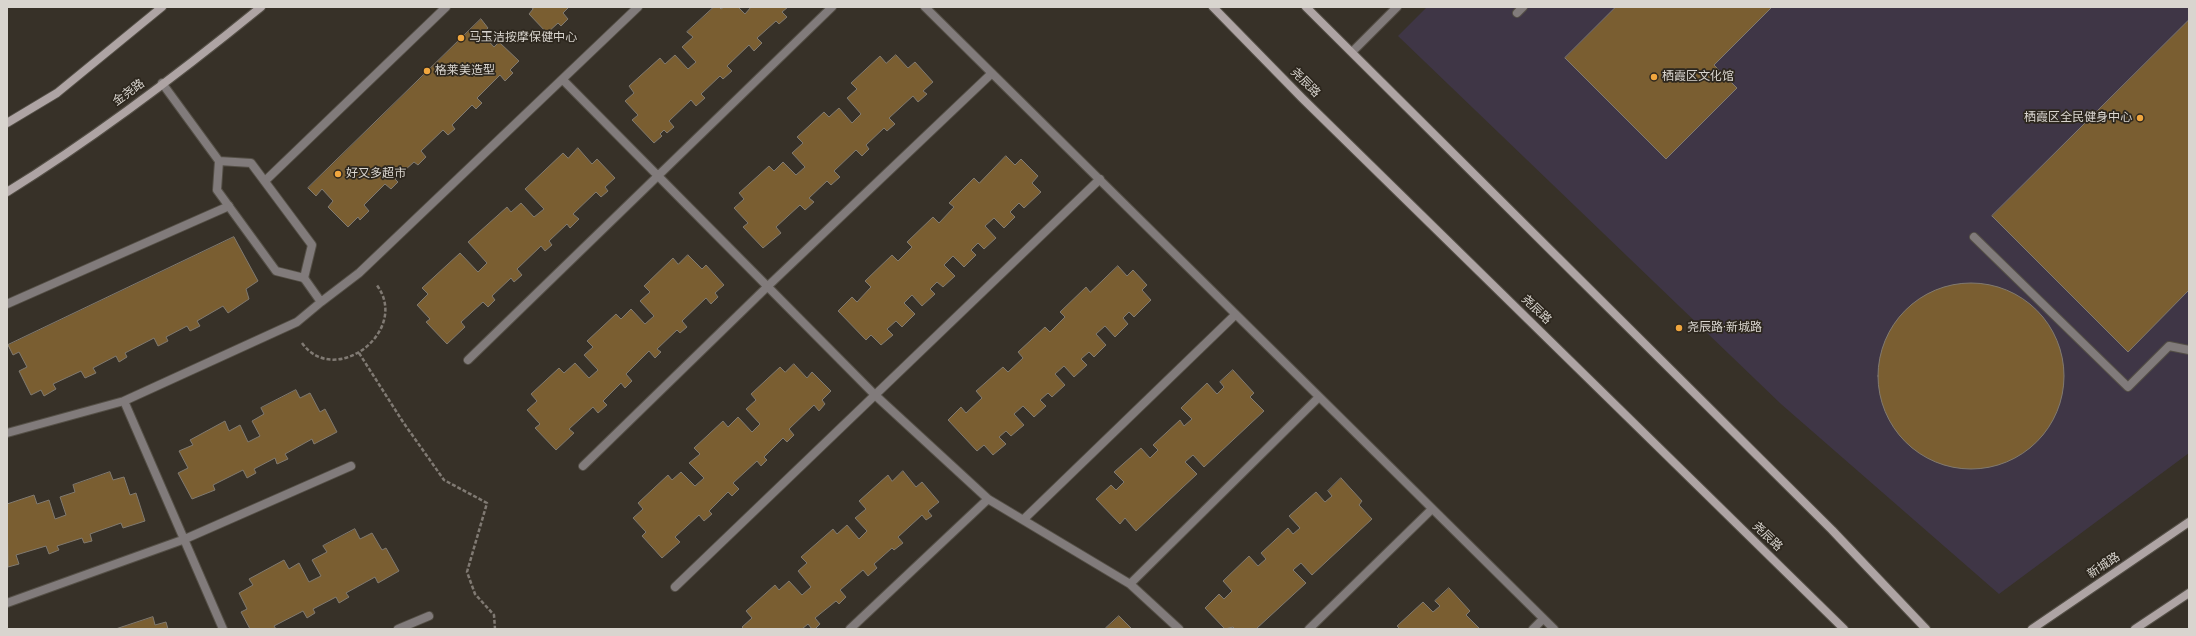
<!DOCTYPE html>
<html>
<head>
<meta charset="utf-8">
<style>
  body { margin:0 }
  #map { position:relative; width:2196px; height:636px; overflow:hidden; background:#373128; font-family:"Roboto Condensed",sans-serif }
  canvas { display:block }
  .frame { position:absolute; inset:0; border:8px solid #d9d5cf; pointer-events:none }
</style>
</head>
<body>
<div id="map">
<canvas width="2196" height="636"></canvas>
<div class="frame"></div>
</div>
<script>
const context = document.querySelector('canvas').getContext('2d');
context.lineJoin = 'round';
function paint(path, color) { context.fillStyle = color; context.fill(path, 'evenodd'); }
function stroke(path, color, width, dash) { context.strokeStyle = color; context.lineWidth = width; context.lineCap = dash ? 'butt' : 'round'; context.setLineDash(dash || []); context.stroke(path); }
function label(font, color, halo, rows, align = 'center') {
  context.font = font + ' "Roboto Condensed","Noto Sans SC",sans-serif'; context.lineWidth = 3.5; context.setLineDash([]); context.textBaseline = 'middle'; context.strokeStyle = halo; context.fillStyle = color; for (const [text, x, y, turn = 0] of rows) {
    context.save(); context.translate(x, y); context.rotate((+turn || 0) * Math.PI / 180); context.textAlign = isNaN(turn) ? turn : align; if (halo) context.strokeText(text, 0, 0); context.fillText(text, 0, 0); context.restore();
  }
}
const commercial = new Path2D(`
  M1427 7H2189V453L1999 594 1781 404 1398 36Z`);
const building = new Path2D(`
  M531 7H569L563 13 568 19 561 26 558 23 547 33 529 14 533 9Z
  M714 7H719L721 9 724 7H738L745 14 751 7H788L782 12 787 17 779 24 776 21 757 38 762 43 754 51 749 45 727 66 732 71 723 79 720 76 701 94 705 98 696 106 691 100 669 121 674 127 667 133 664 130 660 134 662 136 654 143 632 120 638 115 625 101 634 93 629 86 660 58 665 64 675 55 688 69 696 62 682 47 693 37 687 32Z
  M1616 7H1772L1714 65 1737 88 1666 159 1565 58Z
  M481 19 488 28 482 34 494 47 499 42 519 61 510 70 513 73 505 81 500 75 477 98 482 103 476 109 472 105 452 125 455 129 448 135 443 130 421 151 426 157 418 165 414 162 395 179 398 182 391 189 385 184 364 205 369 211 360 220 358 217 348 227 328 207 333 201 322 189 316 196 308 188Z
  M2189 20V290L2128 352 1992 216Z
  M896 55 908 68 915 62 933 82 923 91 927 94 918 102 913 96 889 118 895 124 887 131 884 128 866 145 869 149 862 156 856 150 834 171 840 177 831 185 827 181 809 198 814 202 805 210 800 205 776 227 781 233 763 248 743 227 748 223 734 208 744 199 739 193 769 166 774 171 783 162 796 175 805 167 792 153 803 143 797 137 824 112 829 117 839 108 852 123 861 114 847 98 857 89 851 83 880 56 886 63Z
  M578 148 592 164 597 159 615 178 605 187 608 191 601 197 596 192 573 214 579 219 570 228 567 224 549 241 552 245 545 251 541 246 517 269 522 275 514 282 511 278 492 296 495 300 488 307 483 302 461 322 465 327 447 344 426 322 430 319 417 305 428 294 422 288 460 253 478 272 487 263 468 242 507 207 511 212 521 203 534 217 544 209 525 189 563 153 568 158Z
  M1006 156 1015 165 1021 159 1038 176 1032 183 1041 192 1024 208 1019 203 1010 212 1015 217 1004 228 994 218 985 226 996 238 984 249 978 243 971 250 976 255 964 267 953 256 944 265 955 276 943 287 937 282 930 289 935 294 922 306 912 295 904 303 915 314 902 327 896 321 887 329 893 335 881 345 871 335 866 340 838 311 852 297 857 302 871 287 865 281 892 255 898 261 912 247 907 242 933 217 939 223 954 207 949 203 974 178 979 183Z
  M234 237 258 281 246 289 249 299 228 313 223 306 197 321 200 326 190 331 187 326 166 337 168 341 158 346 154 338 125 353 127 357 119 362 116 356 93 368 96 373 85 378 81 371 53 384 56 389 44 396 41 390 31 395 19 371 27 367 19 352 13 355 8 345Z
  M688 255 702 269 706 265 724 285 715 293 718 297 711 304 706 298 682 321 687 327 680 333 677 330 657 349 661 352 655 358 649 351 626 374 632 381 625 388 621 383 603 401 607 405 598 413 593 407 569 429 574 433 556 450 535 428 540 424 527 410 537 401 531 394 559 368 564 373 575 363 589 378 598 370 584 355 593 347 587 341 616 314 621 319 631 309 645 324 654 316 640 301 650 292 644 286 673 258 678 264Z
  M1118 266 1127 276 1133 270 1147 285 1142 290 1151 300 1134 317 1129 312 1123 318 1128 324 1115 337 1105 326 1096 334 1106 345 1094 357 1089 352 1081 359 1087 365 1074 377 1064 366 1055 374 1065 385 1052 397 1048 393 1040 400 1046 406 1034 417 1023 406 1014 414 1024 425 1011 436 1006 431 999 437 1006 444 993 455 984 445 977 451 948 420 961 407 966 413 982 398 976 391 1003 367 1008 372 1023 358 1018 352 1045 327 1050 332 1065 317 1060 312 1086 287 1090 292Z
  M1878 376a93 93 0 1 1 186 0a93 93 0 1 1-186 0Z
  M794 364 807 378 812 372 831 391 822 400 825 404 819 411 814 405 789 429 794 435 787 442 783 438 764 457 767 460 761 466 757 461 733 483 739 489 732 496 728 492 709 511 712 514 704 521 699 515 675 537 680 542 662 558 642 536 646 532 633 518 643 509 638 503 668 475 672 480 681 472 695 486 704 478 689 463 700 454 694 448 723 421 728 427 738 417 752 432 760 424 746 409 756 400 751 394 780 367 785 372Z
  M1233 370 1254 393 1250 397 1264 411 1204 467 1193 455 1185 462 1197 474 1136 531 1125 518 1120 524 1096 499 1111 485 1116 490 1124 482 1114 472 1141 448 1150 458 1158 450 1153 445 1180 420 1184 426 1192 419 1181 408 1207 383 1217 394 1224 387 1220 382Z
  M296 390 300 398 310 393 320 412 325 409 337 432 314 444 312 439 285 454 288 459 277 464 275 458 254 469 256 473 247 478 243 470 213 485 215 490 192 499 178 473 188 468 179 451 193 445 190 440 225 421 229 431 240 425 248 442 260 436 252 421 264 414 261 408Z
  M903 471 916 487 922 482 939 502 928 511 932 516 926 520 922 515 898 537 903 543 894 550 892 548 874 564 877 568 868 576 863 570 840 590 846 597 839 604 836 601 815 618 820 624 815 629H812L808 624 802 629H744L742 627 752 618 746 611 775 585 779 590 789 581 802 595 811 587 798 571 807 563 801 557 833 529 837 534 847 525 859 539 867 531 855 518 866 509 859 501 888 475 892 481Z
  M110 472 113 480 124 477 130 495 136 493 145 521 123 528 121 523 90 534 92 541 84 543 82 538 57 546 59 550 49 554 46 546 16 555 19 564 8 567 7 504 34 495 37 504 49 500 55 519 66 515 60 497 75 492 73 485Z
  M1341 478 1362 501 1359 505 1372 519 1312 575 1301 563 1293 570 1306 583 1256 629H1235L1233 627 1225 629 1205 608 1219 594 1224 599 1232 591 1223 581 1249 556 1258 566 1266 559 1261 553 1288 528 1293 534 1300 528 1289 516 1316 492 1325 502 1332 496 1328 491Z
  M355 529 360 539 372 533 382 550 386 548 399 571 378 583 375 577 346 593 349 597 339 603 336 597 313 609 315 613 307 618 303 611 274 626 276 629H250L241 612 247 609 239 593 253 585 249 579 284 560 289 569 299 563 309 582 321 576 312 560 327 552 323 546Z
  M1449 588 1470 611 1466 615 1480 629H1400L1397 626 1423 602 1433 612 1440 606 1435 601Z
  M1119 616 1132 629H1107L1106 628Z
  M153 617 155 625 166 622 168 629H116Z`);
const path = new Path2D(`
  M302 343C335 389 412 330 376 284
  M359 353 403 422 444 480 487 503 467 572 475 594 494 615 495 629`);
const service = new Path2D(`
  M925 7 1554 629
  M1517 13 1523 7
  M563 80 875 395 988 499 1130 584 1179 629
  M265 181 446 7
  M1974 237 2128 387 2169 346 2189 350
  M304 278 321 302 359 273 638 7
  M7 304 229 206
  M468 360 832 7
  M7 433 124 401
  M583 466 768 286 991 74
  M1024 519 1235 315
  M1130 584 1319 397
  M675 587 1100 179
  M7 603 185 539 351 466
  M223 629 124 401 297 322 321 302
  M398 629 429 616
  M850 629 988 499
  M1309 629 1432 509
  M1533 629 1543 619`);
const minor = new Path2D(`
  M1353 51 1397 7
  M162 83 219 161 217 190 276 271 304 278 312 245 251 163 219 161`);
const secondary = new Path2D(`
  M1213 7 1302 98 1844 629
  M1306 7 1832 530 1926 629
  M7 123 57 93 162 7
  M7 192C96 137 180 73 261 7
  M2032 629 2189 522
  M2135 629 2189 593`);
const markers = [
  [461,38,4,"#f0a63e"],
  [427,71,4,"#f0a63e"],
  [1654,77,4,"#f0a63e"],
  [2140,118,4,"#f0a63e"],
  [338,174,4,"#f0a63e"],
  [1679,328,4,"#f0a63e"]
];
const poiNames = [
  ["马玉洁按摩保健中心",469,38],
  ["格莱美造型",435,71],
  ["栖霞区文化馆",1662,77],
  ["栖霞区全民健身中心",2132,118,"right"],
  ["好又多超市",346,174],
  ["尧辰路·新城路",1687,328]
];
const streetNames = [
  ["尧辰路",1305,83,45],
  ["金尧路",129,93,-36],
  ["尧辰路",1536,310,44],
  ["尧辰路",1767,537,44],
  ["新城路",2104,566,-34]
];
paint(commercial, '#3f3646');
paint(building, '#7a5e31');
stroke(building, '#817a70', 1);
stroke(service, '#544f46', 10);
stroke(minor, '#544f46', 10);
stroke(secondary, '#544f46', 10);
stroke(path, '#807a73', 2.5, [4, 2]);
stroke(service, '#817b7b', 8);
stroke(minor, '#817b7b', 8);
stroke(secondary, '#aea4a4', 8);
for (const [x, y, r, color] of markers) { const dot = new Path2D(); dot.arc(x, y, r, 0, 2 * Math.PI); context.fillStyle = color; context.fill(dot); stroke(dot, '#2d271e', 1.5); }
label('12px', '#d9d5cf', '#2d271e', poiNames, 'left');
label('12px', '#d9d5cf', '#2d271e', streetNames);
</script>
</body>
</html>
